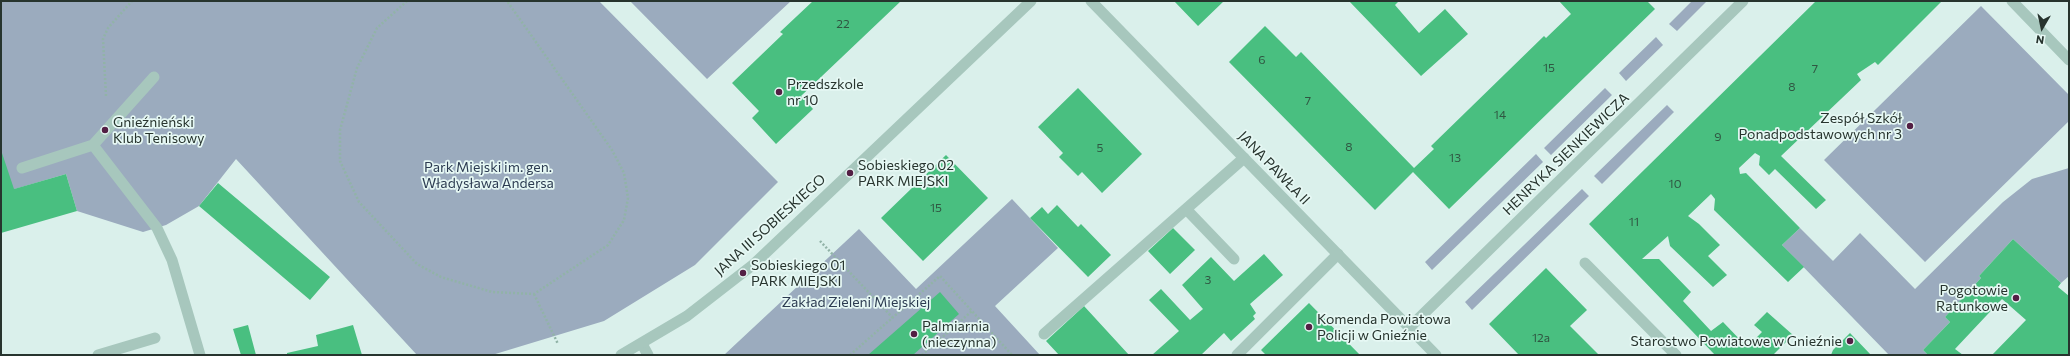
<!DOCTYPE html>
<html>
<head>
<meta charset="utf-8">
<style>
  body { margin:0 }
  #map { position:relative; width:2070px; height:356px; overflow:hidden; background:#daf0eb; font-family:Commissioner,sans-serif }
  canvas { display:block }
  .frame { position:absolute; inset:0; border:2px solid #27342e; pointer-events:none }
  .north { position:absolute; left:2022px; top:8px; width:40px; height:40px; -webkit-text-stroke:3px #e6f8f4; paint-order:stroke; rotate:189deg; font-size:11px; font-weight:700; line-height:16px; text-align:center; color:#27342e }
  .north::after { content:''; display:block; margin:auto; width:14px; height:18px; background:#27342e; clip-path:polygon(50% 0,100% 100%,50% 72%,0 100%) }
</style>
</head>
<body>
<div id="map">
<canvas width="2070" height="356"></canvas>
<div class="frame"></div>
<div class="north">N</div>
</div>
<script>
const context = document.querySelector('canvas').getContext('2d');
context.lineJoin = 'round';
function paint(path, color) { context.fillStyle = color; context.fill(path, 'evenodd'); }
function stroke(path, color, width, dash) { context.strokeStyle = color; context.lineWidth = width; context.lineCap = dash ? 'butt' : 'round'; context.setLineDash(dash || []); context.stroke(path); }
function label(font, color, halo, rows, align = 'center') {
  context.font = font + ' Commissioner,sans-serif'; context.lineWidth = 3.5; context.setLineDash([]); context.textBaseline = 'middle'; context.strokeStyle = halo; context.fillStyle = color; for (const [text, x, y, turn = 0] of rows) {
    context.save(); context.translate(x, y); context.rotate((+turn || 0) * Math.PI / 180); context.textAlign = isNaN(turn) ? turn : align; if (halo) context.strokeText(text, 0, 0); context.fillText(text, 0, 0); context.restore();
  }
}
const green = new Path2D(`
  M1 1H599L778 182 695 265 604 321 492 355H417L236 159 199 206 166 225 143 232 77 211 66 174 1 193Z
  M630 1H791L707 79Z
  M1692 1H1707L1677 31 1669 24Z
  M1981 6 2069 95V121L1925 262 1824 160Z
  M1656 37 1663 45 1626 81 1619 73Z
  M1605 88 1612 95 1551 155 1544 148Z
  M1667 105 1674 112 1602 184 1594 176Z
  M1536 154 1543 162 1432 270 1425 262Z
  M2069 168V276L2061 283 2013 239 1979 276 1981 278 1945 317 1950 322 1923 350 1928 355H1889L1782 245 1800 228 1833 261 1860 233 1915 289 2003 202 2032 179Z
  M1582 189 1589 196 1472 310 1465 302Z
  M1012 199 1058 248 995 306 1040 355H724L859 229 916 289Z`);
const building = new Path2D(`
  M813 1H901L801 96 813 109 776 144 752 118 759 111 732 83 783 34 780 32Z
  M1174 1H1224L1198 26Z
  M1349 1H1399L1395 5 1419 33 1445 9 1468 34 1421 76Z
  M1559 1H1647L1655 9 1449 209 1413 172 1375 210 1229 62 1265 26 1296 57 1301 52 1414 168 1434 149 1431 146 1544 36 1546 38 1571 14Z
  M1816 1H1942L1878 65 1875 62 1857 74 1861 80 1781 156 1826 200 1816 209 1775 169 1769 175 1759 165 1760 156 1755 153 1739 168 1740 174 1746 173 1800 228 1782 245 1804 267 1788 282 1714 210 1715 199 1711 194 1688 216 1699 224 1720 245 1708 256 1727 275 1713 287 1670 246 1668 236 1642 259H1659L1691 292 1683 301 1711 331 1723 322 1747 347 1762 332 1754 325 1767 312 1793 335 1773 355H1715L1589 224Z
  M1078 88 1142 154 1102 193 1082 172 1078 176 1059 157 1063 153 1038 127Z
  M1 150 14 189 66 174 77 211 1 233Z
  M946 155 988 198 923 261 881 218Z
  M218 183 330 277 310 300 199 206Z
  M1057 205 1078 227 1081 224 1111 255 1088 277 1030 218 1042 207 1048 214Z
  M1173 228 1195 250 1170 274 1148 251Z
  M2013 239 2061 283 2058 287 2069 296V353L2068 355H1992L2026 320 2002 299 1955 349 1963 355H1928L1923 350 1950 322 1945 317 1981 278 1979 276Z
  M1264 254 1283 275 1250 304 1256 313 1253 316 1255 319 1231 341 1224 333 1201 355H1152L1179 331 1149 300 1161 289 1190 320 1203 309 1182 285 1211 257 1234 281Z
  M1546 268 1587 310 1570 326 1599 355H1519L1489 324Z
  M940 292 959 314 913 355H868Z
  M1309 303 1360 355H1266L1261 350Z
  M1084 306 1129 355H1059L1046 341Z
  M248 325 256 355H241L233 329Z
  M353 325 362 355H287V353L318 346 316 335Z
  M1850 333 1871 355H1831L1833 350Z`);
const path = new Path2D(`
  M407 1 377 28 357 68 340 130V161L359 202 417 264 441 277 492 292 534 294 608 245 624 220 628 198 624 173 612 150 507 1
  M106 96 103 39 108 28 132 1
  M820 241 893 318
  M534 294 558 344
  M850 355 940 276 1012 355
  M922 355 972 311`);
const service = new Path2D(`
  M2012 1 2069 60
  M93 145 157 228 172 260 200 355
  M22 168 93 145 154 77
  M1186 209 1234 259
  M1585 263 1676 355
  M1044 334 1244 158
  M642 344 648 355
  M98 355 155 338
  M1237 355 1338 254`);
const minor = new Path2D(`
  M1091 1 1436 355
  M1410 327 1743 1`);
const tertiary = new Path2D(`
  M621 355 687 316 754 264 1031 1`);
const markers = [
  [779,92,4,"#531f44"],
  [1910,126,4,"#531f44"],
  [105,130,4,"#531f44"],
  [850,173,4,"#531f44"],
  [743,273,4,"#531f44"],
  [2016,298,4,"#531f44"],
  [1309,327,4,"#531f44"],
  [914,334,4,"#531f44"],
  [1850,341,4,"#531f44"]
];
const numberNames = [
  ["22",843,24],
  ["6",1262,60],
  ["15",1549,68],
  ["7",1815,69],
  ["8",1792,87],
  ["7",1308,101],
  ["14",1500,115],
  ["9",1718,137],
  ["8",1349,147],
  ["5",1100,148],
  ["13",1455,158],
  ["10",1675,184],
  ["15",936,208],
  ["11",1634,222],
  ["3",1208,280],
  ["12a",1541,338]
];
const poiNames = [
  ["Przedszkole",787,84],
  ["nr 10",787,100],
  ["Zespół Szkół",1902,118,"right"],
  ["Ponadpodstawowych nr 3",1902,134,"right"],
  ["Gnieźnieński",113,122],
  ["Klub Tenisowy",113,138],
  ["Sobieskiego 02",858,165],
  ["PARK MIEJSKI",858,181],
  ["Sobieskiego 01",751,265],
  ["PARK MIEJSKI",751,281],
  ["Pogotowie",2008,290,"right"],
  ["Ratunkowe",2008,306,"right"],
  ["Komenda Powiatowa",1317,319],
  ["Policji w Gnieźnie",1317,335],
  ["Palmiarnia",922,326],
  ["(nieczynna)",922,342],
  ["Starostwo Powiatowe w Gnieźnie",1842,341,"right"]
];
const streetNames = [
  ["HENRYKA SIENKIEWICZA",1566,154,-44],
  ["JANA PAWŁA II",1274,168,46],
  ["JANA III SOBIESKIEGO",770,225,-42]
];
const parkNames = [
  ["Park Miejski im. gen.",488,167],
  ["Władysława Andersa",488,183],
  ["Zakład Zieleni Miejskiej",856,302]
];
paint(green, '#9babbe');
paint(building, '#49bf80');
stroke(path, '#91b3a7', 2.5, [2, 2]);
stroke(service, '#a7c7bd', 11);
stroke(minor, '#a7c7bd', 11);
stroke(tertiary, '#a7c7bd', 11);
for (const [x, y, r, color] of markers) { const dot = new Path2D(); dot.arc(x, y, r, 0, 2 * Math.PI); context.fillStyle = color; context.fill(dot); stroke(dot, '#e6f8f4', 1.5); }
label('12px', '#305742', null, numberNames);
label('14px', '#27342e', '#e6f8f4', poiNames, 'left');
label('14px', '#27342e', '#e6f8f4', streetNames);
label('14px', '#2c3b51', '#e6f8f4', parkNames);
</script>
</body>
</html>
